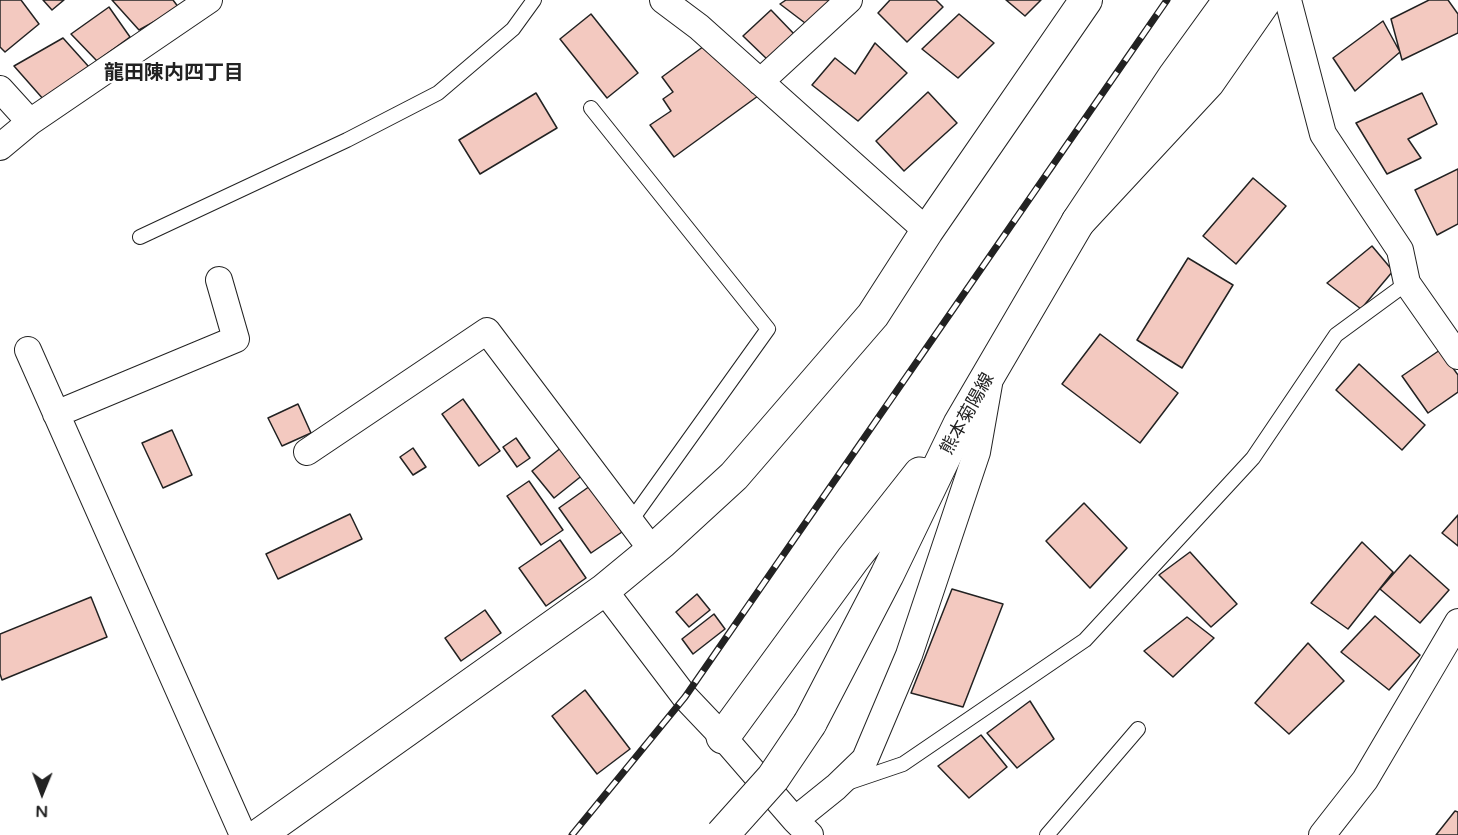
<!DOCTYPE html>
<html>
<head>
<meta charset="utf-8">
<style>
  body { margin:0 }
  #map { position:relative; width:1458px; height:835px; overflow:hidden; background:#fff; font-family:"Varela Round",sans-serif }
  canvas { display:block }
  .north { position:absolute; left:12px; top:763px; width:60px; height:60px; -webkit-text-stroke:4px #fff; paint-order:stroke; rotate:181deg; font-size:16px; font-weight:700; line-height:24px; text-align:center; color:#222 }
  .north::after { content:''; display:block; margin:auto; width:21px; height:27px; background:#222; clip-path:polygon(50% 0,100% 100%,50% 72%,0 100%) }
</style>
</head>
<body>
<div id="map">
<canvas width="1458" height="835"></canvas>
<div class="north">N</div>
</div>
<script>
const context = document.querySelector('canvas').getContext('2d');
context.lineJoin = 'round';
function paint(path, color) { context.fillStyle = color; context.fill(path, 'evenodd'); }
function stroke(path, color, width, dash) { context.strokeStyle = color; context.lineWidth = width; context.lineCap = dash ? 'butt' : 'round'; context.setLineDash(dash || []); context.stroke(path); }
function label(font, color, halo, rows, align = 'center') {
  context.font = font + ' "Varela Round","Noto Sans JP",sans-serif'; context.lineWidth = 4.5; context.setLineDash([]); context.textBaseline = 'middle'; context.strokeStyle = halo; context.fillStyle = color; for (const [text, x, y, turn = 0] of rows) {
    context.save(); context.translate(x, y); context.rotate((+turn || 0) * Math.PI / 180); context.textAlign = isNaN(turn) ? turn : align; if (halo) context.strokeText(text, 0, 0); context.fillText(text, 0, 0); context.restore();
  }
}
const building = new Path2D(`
  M0 0H21L39 24 5 52 0 47Z
  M43 0H64L52 10Z
  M112 0H173L179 8 139 30Z
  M786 0H836L809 26 780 4Z
  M890 0H936L943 7 907 42 878 13Z
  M1006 0H1041L1025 16Z
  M1429 0H1448L1458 14V33L1402 60 1391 19Z
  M109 7 130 37 97 61 71 34Z
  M771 10 796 36 769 61 743 36Z
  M591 14 638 73 607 98 560 39Z
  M959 14 994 43 958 78 922 49Z
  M1383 21 1400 52 1355 91 1333 58Z
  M63 38 89 67 44 100 14 66Z
  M715 38 758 96 674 157 650 125 671 111 663 99 673 92 662 77Z
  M875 43 907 73 858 121 812 85 835 58 855 74Z
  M928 92 957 123 904 171 876 141Z
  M536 93 557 128 480 174 459 140Z
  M1422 93 1437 124 1408 139 1421 158 1387 174 1356 123Z
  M1458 169V224L1437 235 1415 190Z
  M1253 178 1286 206 1236 264 1203 236Z
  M1372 246 1393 271 1361 309 1327 283Z
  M1188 258 1233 285 1182 368 1137 340Z
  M1100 334 1178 393 1140 443 1062 384Z
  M1440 350 1458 375V392L1428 413 1402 376Z
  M1359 364 1425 425 1402 450 1336 390Z
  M463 399 500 451 479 466 442 414Z
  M298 404 311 433 282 446 268 418Z
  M172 430 192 475 163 488 142 443Z
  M516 438 530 458 517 467 503 447Z
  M562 447 584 474 554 498 532 471Z
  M413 448 426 467 413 475 400 457Z
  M529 481 563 530 541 545 507 496Z
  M590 486 622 532 591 553 559 508Z
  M1084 503 1127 548 1090 588 1046 541Z
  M350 514 362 539 278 579 266 554Z
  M1458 515V546L1442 533Z
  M560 540 586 578 546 606 519 568Z
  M1362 542 1393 572 1348 629 1311 603Z
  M1190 552 1237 604 1211 627 1159 575Z
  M1410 555 1449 590 1420 623 1380 589Z
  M952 589 1003 604 963 707 911 693Z
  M697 594 710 610 689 627 676 612Z
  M91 597 107 637 2 680 0 674V634Z
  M485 610 501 633 461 661 445 638Z
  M714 614 725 629 693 654 682 639Z
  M1375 616 1420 655 1389 690 1341 652Z
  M1187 617 1214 638 1173 677 1144 651Z
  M1308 643 1344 681 1289 734 1255 703Z
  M585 690 630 749 597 774 552 716Z
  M1030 701 1054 739 1017 768 987 733Z
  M981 735 1007 767 969 798 938 766Z
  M1455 811 1458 812V835H1436Z`);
const service = new Path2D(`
  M591 108 768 329 630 522
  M140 237 347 140 438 93 513 29 534 0
  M847 783 903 764 1085 640 1253 458 1336 335 1407 283
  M1047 835 1138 729`);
const minor = new Path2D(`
  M663 0 699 27 927 231
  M1288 0 1323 134 1400 250 1407 283 1458 356
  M760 82 849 0
  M0 89 30 122
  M0 147 30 122 209 0
  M28 350 243 835
  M56 414 236 339 219 280
  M307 452 487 331 652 550
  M604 590 685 697 723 737 795 820 810 835
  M795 820 836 787 865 759 909 655 977 452 989 384
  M1322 835 1365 780 1458 622`);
const tertiary = new Path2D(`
  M259 835 604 590 661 543 734 476 873 315 927 231 1086 0`);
const secondary = new Path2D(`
  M810 723 887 575 960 424 1078 222 1175 76 1230 0
  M723 737 853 559 920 474`);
const trunk = new Path2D(`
  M1078 222 1208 82 1265 0`);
const rail = new Path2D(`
  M572 835 685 697 1167 0`);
const secondaryBridge = new Path2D(`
  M722 835 773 778 810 723`);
const streetNames = [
  ["熊本菊陽線",968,414,-61]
];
const neighbourhoodNames = [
  ["龍田陳内四丁目",174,74]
];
paint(building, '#f3c9c0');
stroke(building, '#222', 1.5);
stroke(service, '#222', 16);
stroke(minor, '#222', 28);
stroke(tertiary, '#222', 34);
stroke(secondary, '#222', 35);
stroke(trunk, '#222', 35);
stroke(service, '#fff', 14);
stroke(minor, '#fff', 26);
stroke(tertiary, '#fff', 32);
stroke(secondary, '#fff', 33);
stroke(trunk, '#fff', 33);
stroke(rail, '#222', 7);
stroke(rail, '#fff', 4.5, [14]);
stroke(secondaryBridge, '#222', 35, []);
stroke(secondaryBridge, '#fff', 33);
label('18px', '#222', '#fff', streetNames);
label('bold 20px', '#222', '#fff', neighbourhoodNames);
</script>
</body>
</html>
